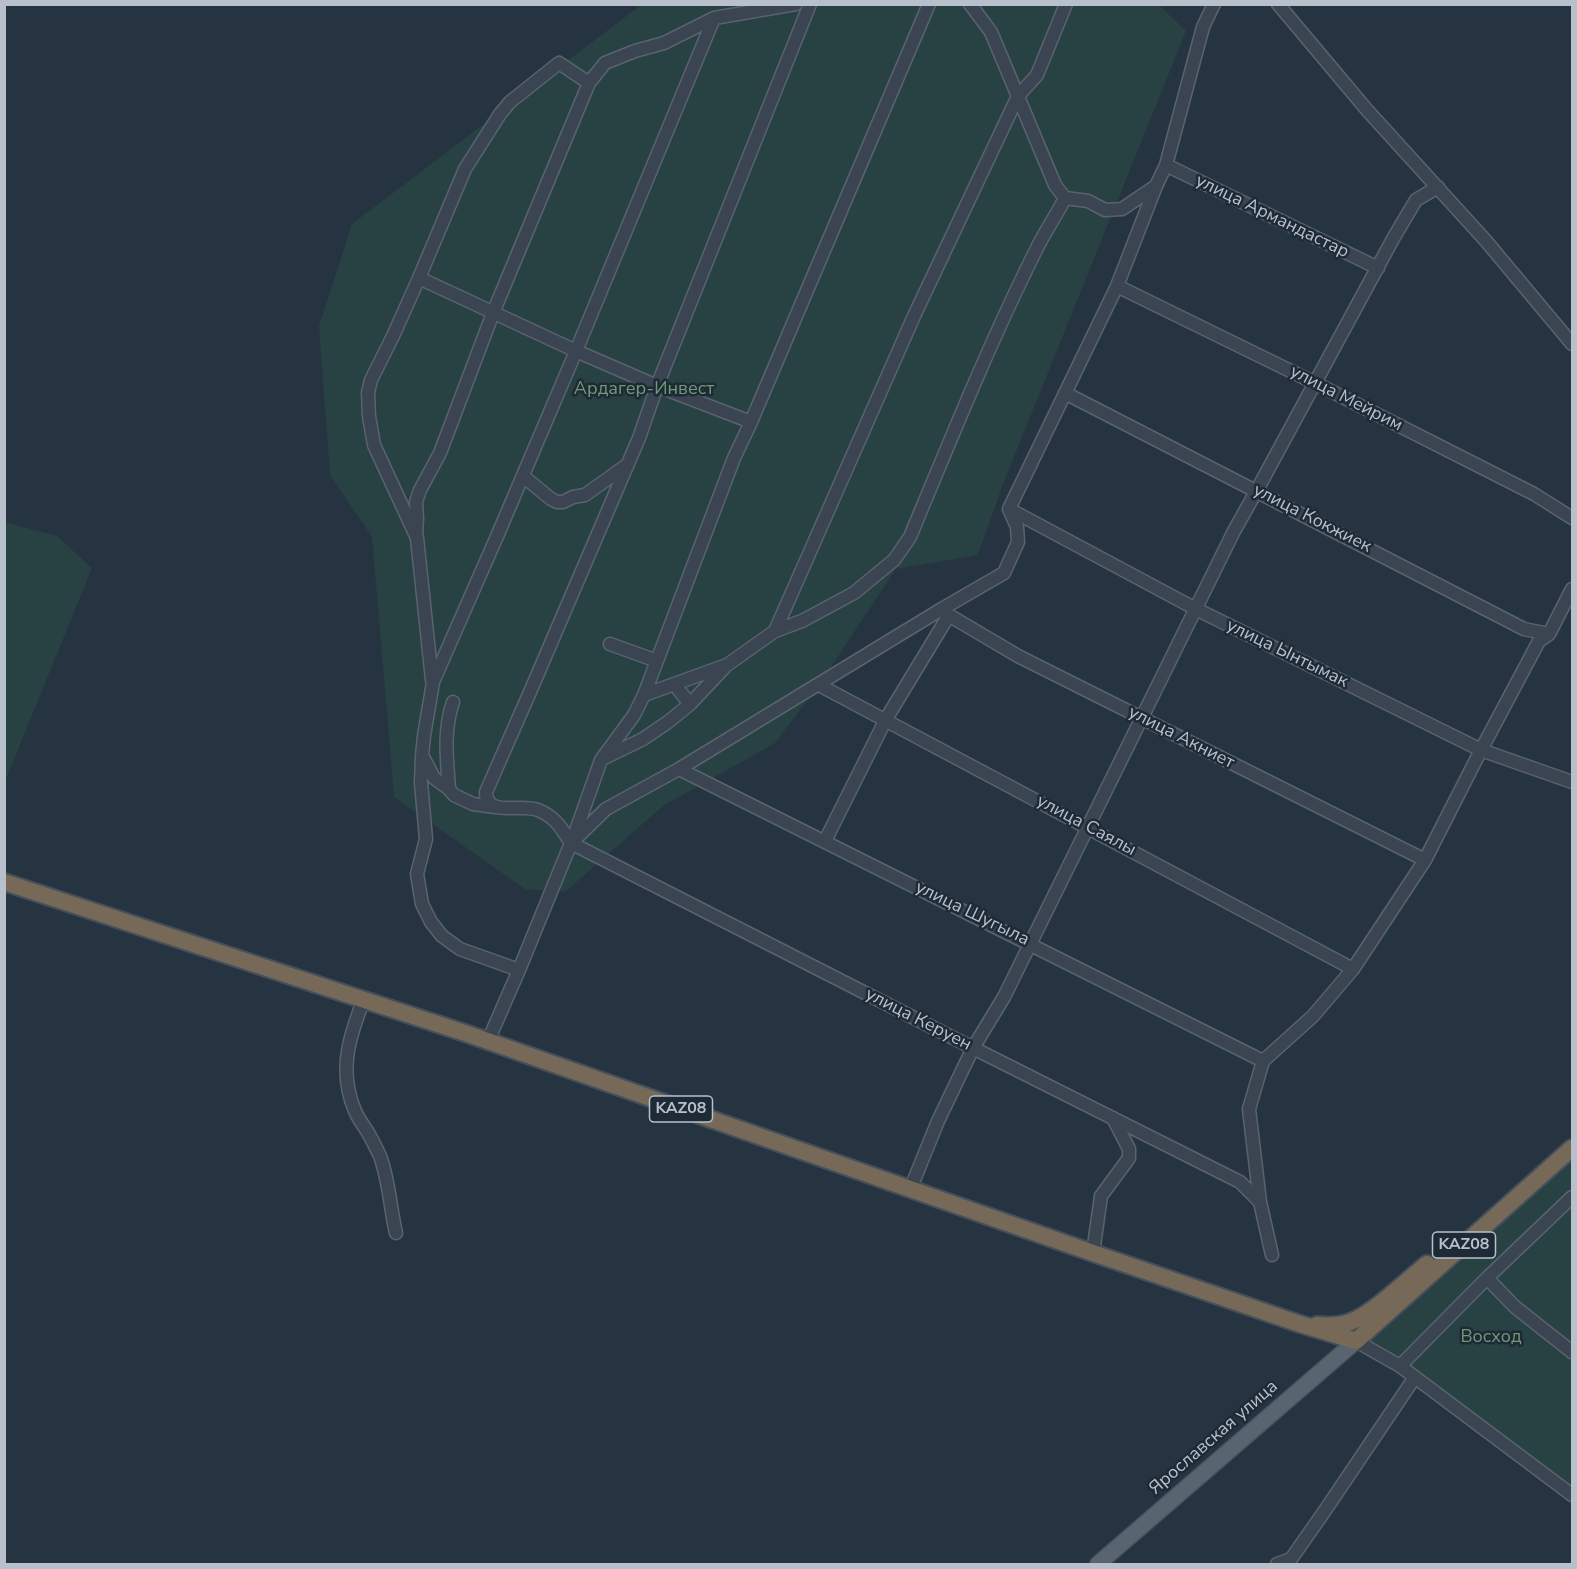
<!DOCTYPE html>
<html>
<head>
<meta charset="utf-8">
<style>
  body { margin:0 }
  #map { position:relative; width:1577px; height:1569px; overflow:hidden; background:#263442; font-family:"Nunito Sans",sans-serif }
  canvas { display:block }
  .frame { position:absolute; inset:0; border:6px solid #b8c0cb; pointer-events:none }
</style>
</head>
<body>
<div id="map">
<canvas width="1577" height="1569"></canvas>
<div class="frame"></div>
</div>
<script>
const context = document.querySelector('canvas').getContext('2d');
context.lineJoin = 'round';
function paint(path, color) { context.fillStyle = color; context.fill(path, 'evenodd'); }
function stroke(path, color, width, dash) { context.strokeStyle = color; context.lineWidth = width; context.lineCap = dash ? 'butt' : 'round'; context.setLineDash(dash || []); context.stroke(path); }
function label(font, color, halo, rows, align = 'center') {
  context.font = font + ' "Nunito Sans",sans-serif'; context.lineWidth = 5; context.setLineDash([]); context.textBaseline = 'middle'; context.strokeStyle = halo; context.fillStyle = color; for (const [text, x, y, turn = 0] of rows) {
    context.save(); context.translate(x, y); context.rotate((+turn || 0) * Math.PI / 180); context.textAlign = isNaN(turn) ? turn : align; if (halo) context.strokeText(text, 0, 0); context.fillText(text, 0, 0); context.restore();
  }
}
const green = new Path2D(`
  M641 5H1159L1186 31 1003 484 978 555 896 569 819 685 775 743 663 806 565 892 525 889 394 797 372 537 330 475 319 326 352 224Z
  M4 522 57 536 92 568 6 779 4 777Z
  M1572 1157V1501L1419 1384 1357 1348Z`);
const minor = new Path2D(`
  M810 4 657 386 639 438 530 692 486 792C486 818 521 803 538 810 555 817 561 827 571 843L973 1048 1240 1182 1260 1202
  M970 4 991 32 1055 185 1065 198
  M1278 4 1367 110 1486 241 1572 344
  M714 18 796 4
  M1166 165 1378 268
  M419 278 576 351 657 386 751 422
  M1117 286 1315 383 1534 494 1572 518
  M1065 393 1524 629 1549 634 1539 641 1481 750 1425 860 1353 969 1313 1016 1263 1061 1249 1109 1260 1202 1272 1255
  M523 476 551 499 557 502H563L573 497 585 495 627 465
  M1009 509 1194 608 1481 750 1572 782
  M416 536 417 518 416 502 420 490 440 453 493 313 589 83 605 63 635 51 664 43 714 18 576 351 498 534 433 682 424 736 422 756 421 783 426 839 417 874 422 904 431 922 442 936 460 949 519 970
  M940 610 1018 656 1425 860
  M775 631 914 316 1018 96 1037 75 1066 4
  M1549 634 1572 589
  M610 644 657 661
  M432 680 417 538 374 445 369 416 368 393 371 380 393 336 419 278 465 169 500 114 510 102 559 63 589 83
  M819 685 1353 969
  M644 695 727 665 775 631 802 621 854 593 894 560 910 537C950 441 989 344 1036 250 1044 233 1056 216 1065 198L1088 201 1105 210 1122 209 1156 186
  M690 704 724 668
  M423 757 434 778 449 789 454 795 473 804 495 807
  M604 758 643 739 668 722 690 704 674 684
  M679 769 1263 1061
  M449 789C447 759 443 731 453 702
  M573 839 601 760 634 715 644 695 734 458 751 422 929 4
  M825 841 886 719 949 615
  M364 999C349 1037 338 1071 355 1111 358 1118 363 1125 367 1131 372 1139 376 1148 380 1156 389 1180 390 1207 396 1233
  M488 1041 519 970 571 843 606 809 679 769 940 610 1004 573 1018 542 1017 527 1009 509 1117 286 1156 186 1166 165 1203 27 1214 4
  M910 1190 938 1121 973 1048 1004 997 1234 531 1257 490 1394 237 1416 200 1438 187
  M1093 1253 1101 1196 1129 1158V1149L1113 1118
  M1487 1278 1515 1307 1572 1352
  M1356 1341 1400 1366 1572 1495
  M1400 1366 1487 1278 1572 1197
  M1277 1564 1291 1559 1326 1509 1415 1377`);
const major = new Path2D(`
  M1098 1564 1356 1341`);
const highway = new Path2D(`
  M4 882 462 1032 1093 1253 1300 1324 1356 1341 1572 1148
  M1317 1325C1328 1326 1340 1326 1350 1322 1373 1314 1407 1280 1427 1264`);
const shields = [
  [681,1109,63],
  [1464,1245,63]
];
const shieldNames = [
  ["KAZ08",681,1109],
  ["KAZ08",1464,1245]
];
const streetNames = [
  ["улица Армандастар",1272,217,26],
  ["улица Мейрим",1346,399,27],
  ["улица Кокжиек",1312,519,27],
  ["улица Ынтымак",1287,654,26],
  ["улица Акниет",1181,738,27],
  ["улица Саялы",1086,826,28],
  ["улица Шугыла",972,914,26],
  ["улица Керуен",918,1020,27],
  ["Ярославская улица",1214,1438,-41]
];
const parkNames = [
  ["Ардагер-Инвест",644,390],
  ["Восход",1491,1338]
];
paint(green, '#284143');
stroke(minor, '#59636f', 15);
stroke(major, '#47515e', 18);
stroke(highway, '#45505c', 20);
stroke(minor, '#3b4551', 12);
stroke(major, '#596471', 15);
stroke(highway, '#776958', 16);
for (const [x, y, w] of shields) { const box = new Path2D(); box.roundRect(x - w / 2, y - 13, w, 26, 4.5); context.fillStyle = '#1f2a37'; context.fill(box); stroke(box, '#b8c0cb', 1.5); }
label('bold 16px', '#b8c0cb', null, shieldNames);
label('18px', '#b8c0cb', '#1f2a37', streetNames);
label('18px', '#6f9c77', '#1f2a37', parkNames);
</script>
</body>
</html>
